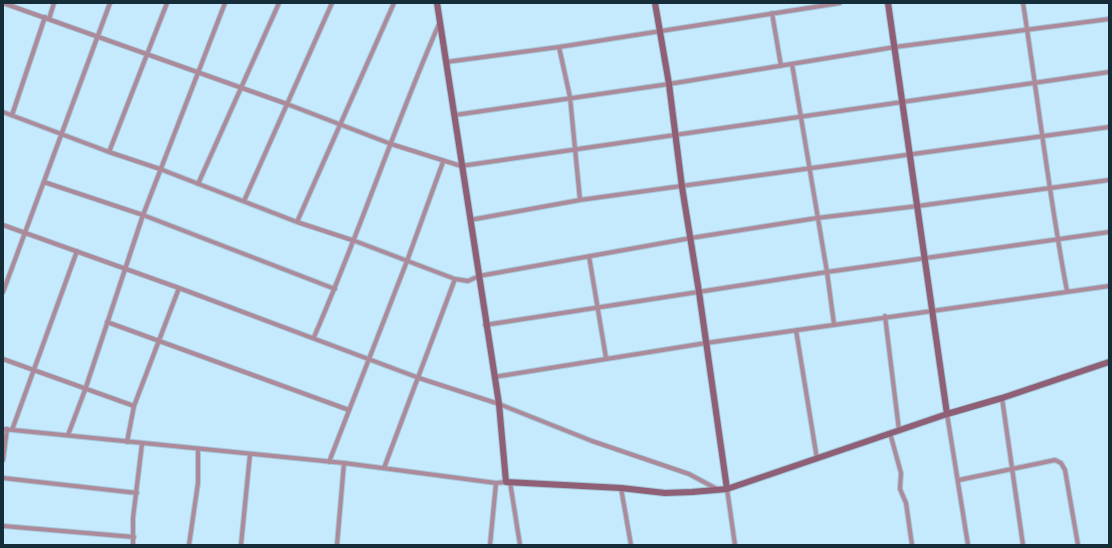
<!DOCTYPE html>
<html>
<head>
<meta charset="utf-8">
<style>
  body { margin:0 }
  #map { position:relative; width:1112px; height:548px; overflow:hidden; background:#c6eafd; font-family:Mulish,sans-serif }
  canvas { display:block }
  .frame { position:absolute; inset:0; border:4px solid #142d39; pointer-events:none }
</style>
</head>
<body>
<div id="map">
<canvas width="1112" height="548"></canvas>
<div class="frame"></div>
</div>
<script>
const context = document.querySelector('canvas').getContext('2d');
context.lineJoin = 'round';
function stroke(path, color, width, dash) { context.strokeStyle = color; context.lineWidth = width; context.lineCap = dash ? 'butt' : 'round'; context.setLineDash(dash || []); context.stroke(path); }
const street = new Path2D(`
  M3 3 287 104 391 144 461 166 1109 72
  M1023 3C1038 99 1049 196 1067 291
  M772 13 781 66
  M49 19 54 3
  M559 47 570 97 580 200
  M446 62 559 47 840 3
  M792 64 827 272 834 324
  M3 112 109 152 160 169 297 222 355 241 455 279 468 281 479 276 691 238 817 218 918 206 1109 180
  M12 115 45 17
  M455 115 669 84 895 47 1109 19
  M109 152 167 3
  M44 182 143 215 335 289
  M198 184 279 3
  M244 201 332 3
  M470 220 580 200 1109 127
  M297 222 394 3
  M3 225 179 288 419 378 499 404 592 441 689 474 717 489
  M589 256 606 358
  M3 292 110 3
  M885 316 899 430
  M107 322 349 410
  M485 325 827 272 1109 232
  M796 330 817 459
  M314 337C359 234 394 127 439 24
  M3 359 134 406 127 442
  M494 377 706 343 1109 286
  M1002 398 1023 545
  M134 406 179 288
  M947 414 968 545
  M3 429 344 463 496 483 506 482
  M12 430 77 251
  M890 433 901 473 900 489 906 503 912 545
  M68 435 85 390 143 215 225 3
  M3 460 7 429
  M329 462 407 261 443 162
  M384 468 455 279
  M3 478 137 493
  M959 480 1055 460 1061 463 1065 470 1078 545
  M510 482 520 545
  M621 488 631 545
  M727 489 735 545
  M3 526 134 537
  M133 545V518L142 444
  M189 545 198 483V449
  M241 545 250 454
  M337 545 344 463
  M490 545 496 483`);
const secondary = new Path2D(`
  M437 3 499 404 506 482 621 488 665 493 692 492 727 489 947 414 1002 398 1109 362
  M655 3 669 84 682 187 699 292 727 489
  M888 3 947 414`);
stroke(street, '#a6c8da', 6);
stroke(secondary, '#a6c8da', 8);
stroke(street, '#ac8a99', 4);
stroke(secondary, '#8f5f75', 6);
</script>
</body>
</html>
